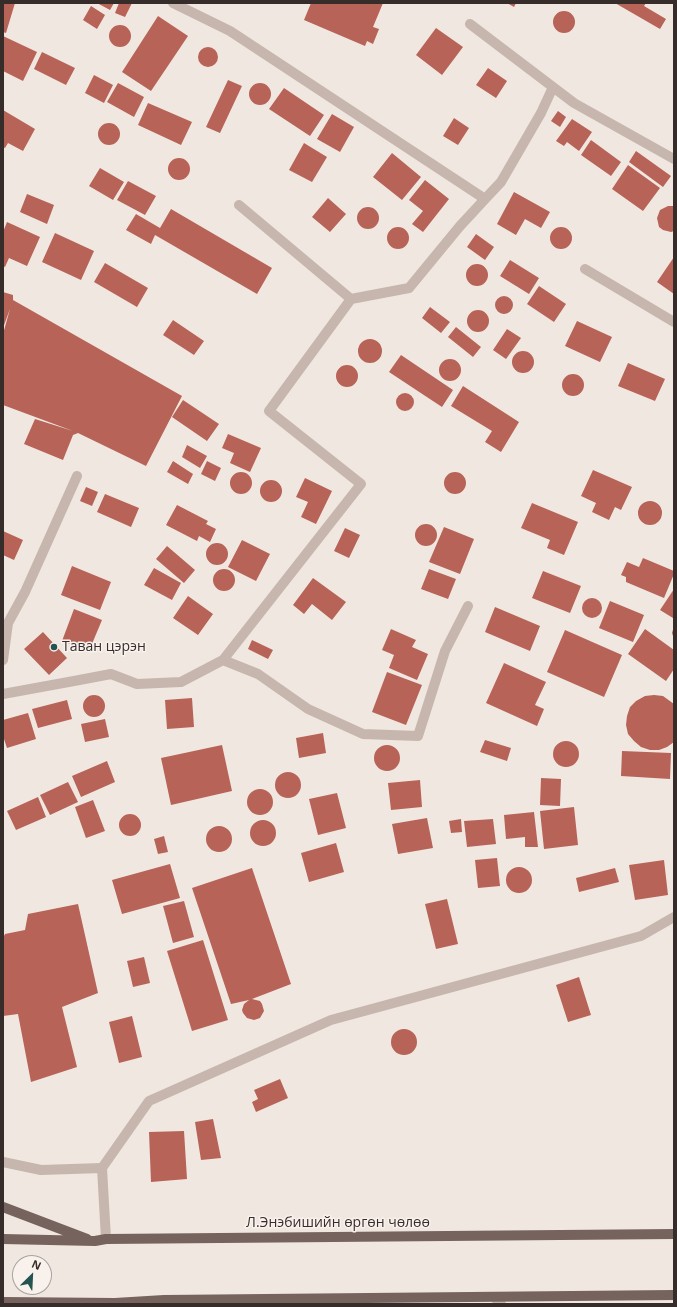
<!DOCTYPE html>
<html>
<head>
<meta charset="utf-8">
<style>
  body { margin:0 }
  #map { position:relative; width:677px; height:1307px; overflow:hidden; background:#f0e7e0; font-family:"Open Sans",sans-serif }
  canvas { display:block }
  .frame { position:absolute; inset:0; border:4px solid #362d2b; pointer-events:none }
  .north { position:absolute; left:12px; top:1255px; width:40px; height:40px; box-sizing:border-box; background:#f8f1ec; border:1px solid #aaa39f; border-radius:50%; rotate:24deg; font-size:11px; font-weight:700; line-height:16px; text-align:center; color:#362d2b }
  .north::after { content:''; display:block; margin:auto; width:14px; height:18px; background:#255351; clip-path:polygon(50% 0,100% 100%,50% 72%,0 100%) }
</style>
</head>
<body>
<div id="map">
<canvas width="677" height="1307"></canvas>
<div class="frame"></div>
<div class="north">N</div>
</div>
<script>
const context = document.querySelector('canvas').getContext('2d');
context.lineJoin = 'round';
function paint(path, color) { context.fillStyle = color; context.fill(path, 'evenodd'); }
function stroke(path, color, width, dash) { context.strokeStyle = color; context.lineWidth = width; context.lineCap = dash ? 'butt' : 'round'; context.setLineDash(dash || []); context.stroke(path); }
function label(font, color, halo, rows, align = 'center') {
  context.font = font + ' "Open Sans",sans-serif'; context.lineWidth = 3; context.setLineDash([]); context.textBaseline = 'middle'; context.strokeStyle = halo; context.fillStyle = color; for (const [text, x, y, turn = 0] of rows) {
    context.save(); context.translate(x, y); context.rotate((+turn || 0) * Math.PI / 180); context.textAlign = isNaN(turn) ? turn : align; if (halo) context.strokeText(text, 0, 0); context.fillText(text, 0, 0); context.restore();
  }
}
const building = new Path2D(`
  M3 3H15L6 33 3 32Z
  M97 3H114L110 10Z
  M119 3H132L125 17 115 13Z
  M311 3H383L373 27 379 29 373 44 367 41 365 46 304 20Z
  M507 3H516L514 7Z
  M615 3H646L644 6 666 19 660 29Z
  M91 6 105 15 97 29 83 20Z
  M553 22a11 11 0 1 1 22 0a11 11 0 1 1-22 0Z
  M158 16 188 36 151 91 122 72Z
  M109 36a11 11 0 1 1 22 0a11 11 0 1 1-22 0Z
  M436 28 463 47 442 75 416 55Z
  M3 36 37 52 23 81 3 71Z
  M198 57a10 10 0 1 1 20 0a10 10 0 1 1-20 0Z
  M42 52 75 68 66 85 34 69Z
  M488 68 507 81 496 98 476 85Z
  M94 75 113 85 104 103 85 93Z
  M228 80 242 86 220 133 206 127Z
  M118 83 144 97 134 117 107 102Z
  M249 94a11 11 0 1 1 22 0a11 11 0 1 1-22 0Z
  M284 88 324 115 310 136 269 109Z
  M148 103 192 122 181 145 138 125Z
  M3 110 35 129 23 151 8 143 5 148 3 147Z
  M558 111 566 117 560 127 551 121Z
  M332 114 354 127 340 152 317 139Z
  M454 118 469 128 458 145 443 136Z
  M572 119 592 132 579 151 567 142 564 146 556 141Z
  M98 134a11 11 0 1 1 22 0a11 11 0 1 1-22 0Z
  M591 140 621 162 611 176 581 155Z
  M304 143 327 157 312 182 289 170Z
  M636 151 671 176 663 187 629 162Z
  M392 153 421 177 402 200 373 177Z
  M168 169a11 11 0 1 1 22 0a11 11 0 1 1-22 0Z
  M628 165 660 188 643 211 612 189Z
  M100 168 124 182 113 200 89 186Z
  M425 180 449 199 423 232 412 224 423 211 409 200Z
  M128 181 156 196 145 215 117 200Z
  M514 192 550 212 541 228 525 219 516 235 497 224Z
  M27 194 54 205 47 224 20 212Z
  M328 198 346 214 330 232 312 217Z
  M668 206H674V231L671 232 663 230 659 227 657 218 660 210Z
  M357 218a11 11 0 1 1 22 0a11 11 0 1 1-22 0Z
  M171 209 272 268 257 294 155 235 151 244 126 230 136 214 160 228Z
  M7 222 40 237 27 266 9 258 5 267 3 266V232Z
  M550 238a11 11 0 1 1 22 0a11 11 0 1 1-22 0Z
  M387 238a11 11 0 1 1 22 0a11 11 0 1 1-22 0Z
  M55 233 94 251 81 280 42 262Z
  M476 234 494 247 485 260 467 247Z
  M674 257V294L657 282Z
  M510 260 539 278 529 294 500 276Z
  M105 263 148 288 137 307 94 282Z
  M466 275a11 11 0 1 1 22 0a11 11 0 1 1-22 0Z
  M539 286 566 304 554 322 527 304Z
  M3 292 13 295V300L182 396 146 466 78 433 73 435 63 460 24 444 35 419 73 431 3 405V334L10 309 3 328Z
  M495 305a9 9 0 1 1 18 0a9 9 0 1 1-18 0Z
  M430 307 450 322 441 333 422 318Z
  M467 321a11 11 0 1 1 22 0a11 11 0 1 1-22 0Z
  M173 320 204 341 194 355 163 335Z
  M577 321 612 337 600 362 565 346Z
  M456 327 481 347 473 357 448 337Z
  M507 329 521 338 506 359 493 350Z
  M358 351a12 12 0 1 1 24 0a12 12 0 1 1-24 0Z
  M512 362a11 11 0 1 1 22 0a11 11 0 1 1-22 0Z
  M401 355 453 390 442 407 389 372Z
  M439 370a11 11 0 1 1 22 0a11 11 0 1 1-22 0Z
  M628 363 665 379 655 401 618 386Z
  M336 376a11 11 0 1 1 22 0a11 11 0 1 1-22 0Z
  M562 385a11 11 0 1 1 22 0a11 11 0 1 1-22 0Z
  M463 386 519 422 501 452 485 442 492 431 451 406Z
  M396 402a9 9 0 1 1 18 0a9 9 0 1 1-18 0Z
  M183 400 219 424 207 441 172 417Z
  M228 434 261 448 250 472 230 463 234 453 222 448Z
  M187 445 207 456 200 468 182 457Z
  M173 461 193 474 188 484 167 472Z
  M207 461 221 468 215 481 201 474Z
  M593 470 632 487 621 510 615 507 609 520 592 512 596 503 581 496Z
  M444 483a11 11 0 1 1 22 0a11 11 0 1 1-22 0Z
  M230 483a11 11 0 1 1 22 0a11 11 0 1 1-22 0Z
  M305 478 332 491 316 524 301 517 308 502 296 497Z
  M260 491a11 11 0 1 1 22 0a11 11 0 1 1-22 0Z
  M86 487 98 492 92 506 80 501Z
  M105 494 139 508 131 527 97 512Z
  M638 513a12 12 0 1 1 24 0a12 12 0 1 1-24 0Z
  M532 503 578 522 564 555 547 548 550 540 521 528Z
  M177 505 208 521 206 524 216 529 210 542 199 536 197 541 166 525Z
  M415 535a11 11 0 1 1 22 0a11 11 0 1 1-22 0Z
  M444 527 474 539 460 574 429 562Z
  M345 528 360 535 349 558 334 551Z
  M3 531 23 540 14 560 3 555Z
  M242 540 270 554 256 581 228 567Z
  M206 554a11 11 0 1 1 22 0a11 11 0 1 1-22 0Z
  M167 546 195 570 184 583 156 559Z
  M643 558 674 571V574L664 598 626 582V577L621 575 627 562 639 567Z
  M72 566 111 582 100 610 61 595Z
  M154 568 181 583 172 600 144 585Z
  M213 580a11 11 0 1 1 22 0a11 11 0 1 1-22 0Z
  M429 569 456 579 448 599 421 589Z
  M543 571 581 586 570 613 532 598Z
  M313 578 346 602 332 620 312 604 304 614 293 605Z
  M674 589V617L673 618 660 610Z
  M188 596 213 614 198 635 173 618Z
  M582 608a10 10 0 1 1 20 0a10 10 0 1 1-20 0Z
  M610 601 644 615 633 642 599 628Z
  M495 607 540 626 530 651 485 632Z
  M74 609 102 620 89 651 62 641Z
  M674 626V639L672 633Z
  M391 629 416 640 412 647 428 654 417 680 389 668 394 655 382 650Z
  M645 629 674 650V669L666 681 628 654Z
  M565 630 622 655 604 697 547 672Z
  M43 632 67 658 49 675 24 649Z
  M252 640 273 650 268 659 248 649Z
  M504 663 546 682 535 705 544 709 537 726 486 703Z
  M387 672 422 685 406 725 372 712Z
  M83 706a11 11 0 1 1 22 0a11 11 0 1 1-22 0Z
  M654 695 663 696 674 704V742L667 747 659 750H650L641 747 634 741 628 734 626 725 627 716 630 707 636 701 645 696Z
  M192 698 194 727 167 729 165 700Z
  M67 700 72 719 38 728 32 709Z
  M28 713 36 739 7 748 3 736V720Z
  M105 719 109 737 85 742 81 724Z
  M323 733 326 753 299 758 296 738Z
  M485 740 511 748 507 761 480 752Z
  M553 754a13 13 0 1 1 26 0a13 13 0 1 1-26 0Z
  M222 745 232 791 171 805 161 758Z
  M374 758a13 13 0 1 1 26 0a13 13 0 1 1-26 0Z
  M622 751 671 753 670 779 621 776Z
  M107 761 115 782 81 797 72 776Z
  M275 785a13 13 0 1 1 26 0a13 13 0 1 1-26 0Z
  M541 778 561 779 560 806 540 805Z
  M420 780 422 807 391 810 388 783Z
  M68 782 78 802 50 815 40 795Z
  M247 802a13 13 0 1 1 26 0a13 13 0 1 1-26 0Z
  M337 793 346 828 318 835 309 799Z
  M38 797 46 817 16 830 7 811Z
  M93 800 105 831 86 838 75 807Z
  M574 807 578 845 544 849 540 811Z
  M534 812 538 847H525V837L506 839 504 815Z
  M119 825a11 11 0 1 1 22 0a11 11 0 1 1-22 0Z
  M427 818 433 848 398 854 392 824Z
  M461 819 462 832 451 833 449 821Z
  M493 819 496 844 467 847 464 821Z
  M250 833a13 13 0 1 1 26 0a13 13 0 1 1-26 0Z
  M206 839a13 13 0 1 1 26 0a13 13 0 1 1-26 0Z
  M164 836 168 852 158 854 154 839Z
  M336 843 344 872 309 882 301 853Z
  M497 858 500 886 478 888 475 860Z
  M664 860 668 895 635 900 629 865Z
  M170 864 180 898 122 914 112 880Z
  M506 880a13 13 0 1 1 26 0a13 13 0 1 1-26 0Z
  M252 868 291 984 252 999 260 1001 262 1004 264 1011 260 1018 254 1020 247 1018 243 1013 242 1010 244 1004 249 1000 231 1004 192 888Z
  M615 868 619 882 579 892 576 878Z
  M447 899 458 944 436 949 425 904Z
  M184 901 194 937 173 943 163 906Z
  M78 904 98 993 62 1007 77 1067 31 1082 18 1014 3 1016V938L5 934 25 930 28 914Z
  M203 940 228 1020 192 1031 167 951Z
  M144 957 150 983 133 987 127 961Z
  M579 977 591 1015 568 1022 556 985Z
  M132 1016 142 1057 119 1063 109 1022Z
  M391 1042a13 13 0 1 1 26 0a13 13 0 1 1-26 0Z
  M280 1079 288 1098 256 1112 252 1102 258 1099 254 1090Z
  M213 1119 221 1158 201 1160 195 1122Z
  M184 1131 187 1179 151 1182 149 1132Z`);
const lane = new Path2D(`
  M3 1162 41 1170 102 1168
  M494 1297 501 1304`);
const street = new Path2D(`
  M173 3 230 31 485 199 460 226 409 288 351 299 269 411 361 484 223 660
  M470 24 574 103 674 159
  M485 199 501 182 541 113 553 87
  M239 205 351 299
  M585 269 674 322
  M3 660 8 623 25 592 77 476
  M3 694 74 681 111 674 137 684 181 682 223 660 258 674 308 709 363 734 418 736 445 651 468 606
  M106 1239 102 1168 149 1101 331 1020 641 936 674 917`);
const primary = new Path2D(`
  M3 1207 87 1239
  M3 1239 95 1241 106 1239 674 1234
  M3 1302 115 1303 164 1300 674 1295`);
const markers = [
  [54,647,4,"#255351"]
];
const poiNames = [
  ["Таван цэрэн",62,647]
];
const streetNames = [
  ["Л.Энэбишийн өргөн чөлөө",338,1223]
];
paint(building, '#b76357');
stroke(lane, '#c7b6ad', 10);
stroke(street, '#c7b6ad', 10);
stroke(primary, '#76635e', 10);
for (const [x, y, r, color] of markers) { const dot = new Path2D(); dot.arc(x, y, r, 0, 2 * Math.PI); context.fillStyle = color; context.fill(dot); stroke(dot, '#f8f1ec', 1.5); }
label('14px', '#362d2b', '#f8f1ec', poiNames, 'left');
label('14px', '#362d2b', '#f8f1ec', streetNames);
</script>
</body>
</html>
